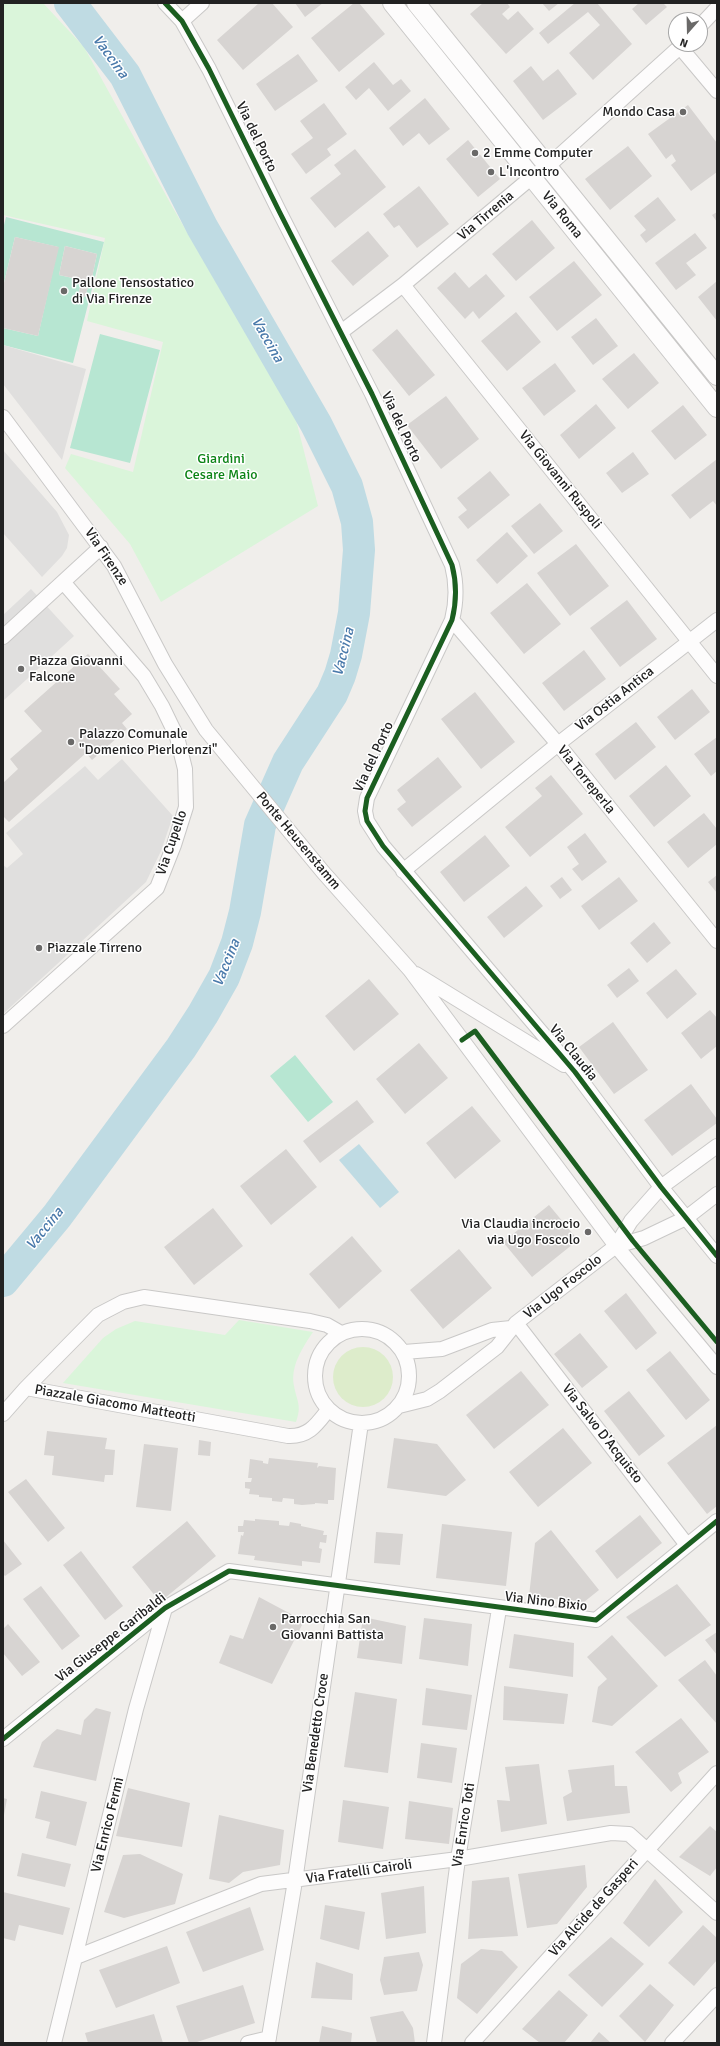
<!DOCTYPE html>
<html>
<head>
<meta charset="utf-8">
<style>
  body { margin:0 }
  #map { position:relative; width:720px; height:2046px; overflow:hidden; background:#f0eeeb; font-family:Signika,sans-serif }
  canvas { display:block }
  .frame { position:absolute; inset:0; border:4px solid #222; pointer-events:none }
  .north { position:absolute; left:668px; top:12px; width:40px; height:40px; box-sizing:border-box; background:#fff; border:1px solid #a7a7a7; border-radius:50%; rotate:200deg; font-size:11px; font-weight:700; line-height:16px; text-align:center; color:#222 }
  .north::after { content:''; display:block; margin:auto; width:14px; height:18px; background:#6a6968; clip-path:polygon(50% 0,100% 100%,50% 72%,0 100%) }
</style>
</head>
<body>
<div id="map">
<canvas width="720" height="2046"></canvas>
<div class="frame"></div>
<div class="north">N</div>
</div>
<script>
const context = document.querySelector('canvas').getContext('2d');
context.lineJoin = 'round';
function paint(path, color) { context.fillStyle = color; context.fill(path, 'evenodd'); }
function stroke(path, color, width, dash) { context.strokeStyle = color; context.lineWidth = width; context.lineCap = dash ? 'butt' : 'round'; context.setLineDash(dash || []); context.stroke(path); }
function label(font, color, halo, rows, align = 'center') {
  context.font = font + ' Signika,sans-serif'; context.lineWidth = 3; context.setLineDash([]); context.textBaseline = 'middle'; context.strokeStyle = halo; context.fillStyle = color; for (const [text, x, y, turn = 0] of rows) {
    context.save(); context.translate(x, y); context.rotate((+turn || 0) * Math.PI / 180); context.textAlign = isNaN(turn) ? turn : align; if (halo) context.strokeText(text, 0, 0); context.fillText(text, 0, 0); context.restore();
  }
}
const grass = new Path2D(`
  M333 1377a30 30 0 1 1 60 0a30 30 0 1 1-60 0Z`);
const park = new Path2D(`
  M3 3H43L84 47 173 208 296 420 318 506 161 602 130 544 65 468 71 454 133 472 163 342 87 321 105 238 3 215Z
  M239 1320 313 1332C303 1347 290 1366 294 1386 297 1402 302 1405 296 1422L63 1383 103 1338 116 1329 135 1321 225 1335Z`);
const pitch = new Path2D(`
  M6 217 104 242 73 363 3 345V328L38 336 58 247 15 237 3 287V229ZM65 246 97 254 91 282 59 275ZM81 283 89 284 85 297 78 295Z
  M100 334 160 350 130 463 70 448Z
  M295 1055 333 1102 308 1122 270 1076Z`);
const parking = new Path2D(`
  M3 345 86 369 62 460 3 384Z
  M3 450 57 512 69 535 67 548 62 556 42 577 3 533Z
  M31 589 74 636 3 701V615Z
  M122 759 173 816 161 851 146 882 3 1014V865L7 868 23 854 6 833 85 766 98 780Z`);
const water = new Path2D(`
  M359 1144 399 1192 380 1208 339 1160Z`);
const river = new Path2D(`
  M3 1281 57 1216 181 1048 203 1014 224 977 237 943 245 912 260 825 288 762 332 694 340 675 346 655 354 613 359 550 357 522 347 486 316 424 202 227 125 75 70 3`);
const building = new Path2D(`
  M259 3H272L293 27 243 70 217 40Z
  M295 3H323L305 17Z
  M354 3H359L385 34 339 72 311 38Z
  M483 3H507L510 7 502 14 508 20 518 11 534 29 506 54 470 14Z
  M542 3H559L549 11Z
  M575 3H597L632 44 593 80 569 53 600 25 588 12 548 44 539 33Z
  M639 3H663L667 7 646 25 632 9Z
  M298 54 318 81 275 111 256 84Z
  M374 62 393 85 401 79 411 91 388 111 369 88 356 100 345 87Z
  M531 66 543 81 558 69 577 94 543 120 513 81Z
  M425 98 450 129 429 145 419 133 403 146 389 128Z
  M324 103 347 134 327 149 331 155 306 174 291 154 313 138 300 121Z
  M688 105 717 143V172L691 191 671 165 676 161 672 154 666 159 648 134Z
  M468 140 500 179 478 197 446 159Z
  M628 146 652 176 610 210 585 179Z
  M355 149 386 187 335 228 310 198 341 174 334 165Z
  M419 186 449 224 417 248 399 225 394 228 383 214Z
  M658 197 676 220 646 243 640 235 646 230 634 216Z
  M717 212V222L712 215Z
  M532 220 555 248 516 281 492 254Z
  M368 231 389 256 353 286 331 261Z
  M695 233 707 248 686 263 696 275 676 290 655 263Z
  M15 237 59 247 38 336 3 328V287Z
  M65 246 97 254 91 282 59 275Z
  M574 261 602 295 557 331 529 297Z
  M455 272 469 288 486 274 505 296 479 319 473 311 465 319 437 288Z
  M717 281V321L698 297Z
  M81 283 89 284 85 297 78 296Z
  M516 312 541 342 507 371 481 341Z
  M596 318 618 346 593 365 571 337Z
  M397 329 435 375 409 396 372 350Z
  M634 353 659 383 628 409 602 379Z
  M555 363 576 391 544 416 522 388Z
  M446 396 479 439 441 469 407 425Z
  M596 404 616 428 579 459 560 435Z
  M683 405 707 435 675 460 651 431Z
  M633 452 649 474 622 493 606 473Z
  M717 459V506L713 501 690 519 671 495Z
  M490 471 510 495 468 529 458 517 467 510 457 498Z
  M540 503 563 531 534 554 511 526Z
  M507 532 528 556 497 584 476 560Z
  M576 544 609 586 570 616 537 573Z
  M527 583 561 624 524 654 490 613Z
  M627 600 657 639 620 667 590 628Z
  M584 650 606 679 564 711 542 683Z
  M88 654 120 689 114 694 132 714 122 723 127 729 92 760 86 753 9 822 3 816V783L18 769 10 759 42 731 24 711Z
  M692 689 710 712 675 740 657 717Z
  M475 692 515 742 481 769 441 719Z
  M636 722 656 747 615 780 595 754Z
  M717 737V771L711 776 694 754Z
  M438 757 462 787 412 827 397 809 406 802 397 790Z
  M666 765 691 796 654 827 629 796Z
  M551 775 583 814 530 857 505 827 542 796 535 788Z
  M704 813 717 829V844L688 868 667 842Z
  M585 833 607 862 582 881 572 869 579 864 567 847Z
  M485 835 510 866 464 902 440 872Z
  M717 875V893L708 882Z
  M562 877 572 890 560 899 550 886Z
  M619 877 638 901 599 930 581 906Z
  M526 886 543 906 504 938 487 917Z
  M654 922 671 943 647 963 630 943Z
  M629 968 639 981 617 998 607 985Z
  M676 969 697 994 667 1019 646 993Z
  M369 979 399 1014 354 1051 325 1016Z
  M710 1010 717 1018V1046L701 1059 681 1033Z
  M613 1022 648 1070 614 1094 579 1047Z
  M419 1043 448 1078 405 1114 376 1079Z
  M691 1084 717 1119V1123L672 1156 644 1120Z
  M357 1100 374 1122 320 1163 303 1141Z
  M472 1106 501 1141 455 1179 426 1143Z
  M286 1149 317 1187 271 1225 240 1186Z
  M549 1205 578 1240 532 1277 503 1242Z
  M213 1208 243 1246 194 1285 164 1247Z
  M352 1236 382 1271 339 1309 309 1274Z
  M459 1249 492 1288 443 1329 410 1290Z
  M626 1293 657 1333 636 1350 604 1311Z
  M580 1333 608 1367 582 1388 554 1354Z
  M670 1351 710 1400 686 1420 646 1370Z
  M521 1371 549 1405 494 1449 466 1415Z
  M629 1391 665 1436 639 1456 604 1411Z
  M717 1425V1506L707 1514 667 1463Z
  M563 1428 592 1463 538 1507 509 1472Z
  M47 1431 107 1438 105 1449 115 1450 113 1475H105L104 1482 52 1475 54 1456 44 1455Z
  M394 1438 437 1444 466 1480 446 1496 387 1488Z
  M199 1440 211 1442 210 1456 198 1455Z
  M144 1444 178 1448 171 1511 136 1507Z
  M269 1458 318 1463 317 1468 319 1466 336 1468 334 1500H328V1504L315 1503V1504L302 1505 294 1504V1499L283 1498 282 1502 272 1501V1498L259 1497V1495L249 1494 250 1489 245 1488V1482H251L252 1478H248L250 1459 263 1461V1463L268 1464Z
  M26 1479 65 1528 48 1542 8 1492Z
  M640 1515 662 1543 617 1579 595 1551Z
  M255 1519 279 1521V1525L289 1526 290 1522 301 1524V1526L324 1531 323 1535H327L326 1543 320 1542 319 1548 322 1549 320 1563 302 1561V1566L254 1560 255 1556 238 1554 241 1535 243 1536 244 1532H238V1526H243L244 1520 255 1521Z
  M187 1521 216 1556 160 1602 132 1567Z
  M442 1524 512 1532 506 1586 436 1578Z
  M551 1530 599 1590 584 1602 529 1596 535 1543Z
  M376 1532 403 1534 400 1565 374 1563Z
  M3 1540 22 1564 5 1576 3 1574Z
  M81 1551 123 1606 105 1620 63 1565Z
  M677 1584 711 1625 665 1657 626 1617Z
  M41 1586 80 1636 62 1650 23 1599Z
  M259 1597 304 1621 272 1684 219 1663 230 1635 243 1639Z
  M363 1617 406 1626 402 1664 357 1658Z
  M424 1618 472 1624 468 1666 419 1659Z
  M8 1624 40 1662 22 1676 3 1653V1629Z
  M717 1632V1655L705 1640Z
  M514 1634 574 1643 573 1677 509 1668Z
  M612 1635 658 1686 612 1726 592 1722 598 1687 607 1679 587 1657Z
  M705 1660 717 1676V1724L678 1680Z
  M504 1686 568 1694 564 1724 503 1720Z
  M426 1688 472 1695 467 1730 422 1725Z
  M355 1692 397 1699 388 1773 344 1767Z
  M96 1708 111 1712 96 1781 33 1767 42 1742 57 1729 81 1735 84 1720Z
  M681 1718 709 1752 678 1773 682 1783 671 1792 635 1752Z
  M421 1743 457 1748 452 1783 417 1778Z
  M539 1764 547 1824 501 1832 497 1800 510 1801 505 1767Z
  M614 1765 615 1786H627L630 1813 567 1821 563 1797 572 1792 568 1770Z
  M128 1788 190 1803 182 1847 116 1836Z
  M41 1791 87 1802 76 1846 46 1838 50 1822 35 1818Z
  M3 1798 7 1799 4 1815H3Z
  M343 1800 389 1807 383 1849 338 1842Z
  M409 1801 453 1808 449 1844 405 1839Z
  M219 1815 284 1830 280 1865 243 1872 229 1883 209 1879Z
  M710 1826 717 1832V1867L710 1876 679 1857Z
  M22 1853 71 1864 65 1887 17 1876Z
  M140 1854 183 1874 175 1904 124 1918 104 1912 123 1855Z
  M585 1865 587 1887 557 1924 527 1928 518 1874Z
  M509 1877 518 1936 468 1939 472 1881Z
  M655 1879 683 1912 649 1947 623 1923Z
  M424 1886 426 1933 386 1939 381 1893Z
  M3 1892 70 1908 63 1935 19 1925 15 1941 3 1938Z
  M325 1905 365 1912 359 1950 320 1939Z
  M250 1907 264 1950 203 1972 186 1932Z
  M703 1925 717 1938V1960L694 1986 668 1963Z
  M611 1937 644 1964 602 2007 568 1975Z
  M167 1946 180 1983 116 2008 99 1970Z
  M481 1949 502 1951 518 1967 477 2014 457 1998 461 1964Z
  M419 1952 423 1965 417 1991 384 1995 380 1980 384 1957Z
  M316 1962 353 1974 352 2000 311 1998Z
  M650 1984 674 2005 645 2042 619 2016Z
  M243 1985 255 2023 194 2043H189L176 2006Z
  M559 1990 588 2015 564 2043H540L522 2029Z
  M403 2011 413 2028 415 2043H377L370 2017Z
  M154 2014 163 2043H88L85 2033Z
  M322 2026 352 2033 351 2043H319Z
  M599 2032 611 2043H590Z`);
const minor = new Path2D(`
  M165 3 182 21 209 69 279 211 372 394 452 565C457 584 457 600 452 620L367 798 365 811 367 821 383 846 575 1072 661 1187 717 1256
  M182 21 202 3
  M700 26 717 8
  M680 47 717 91
  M403 285 717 676
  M341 332 403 285 532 177 548 166 683 44
  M3 417 114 566 165 664 206 730 323 872 410 970 616 1246 717 1367
  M452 620 558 744 717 941
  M3 637 101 547
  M403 871 558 744 717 620
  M416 974 564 1065
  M3 1026 157 888 174 845 186 807 185 769 177 737 162 706 144 676 64 583
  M616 1246 631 1221 661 1187 717 1146
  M516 1323 687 1545
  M315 1376a47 47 0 1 1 94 0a47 47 0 1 1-94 0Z
  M404 1352 442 1349 492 1330 511 1328
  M399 1406 427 1399 440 1391 497 1347 516 1323 616 1246 644 1238 686 1218 717 1194
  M328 1410C317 1424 309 1437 288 1436L26 1388 98 1315 123 1302 144 1297 310 1321 327 1325 341 1333
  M3 1414 26 1388
  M3 1739 165 1608 229 1571 596 1620 717 1521
  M76 1957 261 1884 458 1859 611 1833 629 1834 717 1913
  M54 2043 136 1709 165 1608
  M248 2043 269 2038
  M268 2043 295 1881 361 1423
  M434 2043 458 1859 499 1609
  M472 2043 717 1773
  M672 2043 717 1995`);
const tertiary = new Path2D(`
  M392 3 717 408
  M416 3 717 376`);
const cycleway = new Path2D(`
  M165 3 182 21 209 69 279 211 372 394 452 565C457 584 457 600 452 620L367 798 365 811 367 821 383 846 575 1072 661 1187 717 1256
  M462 1040 475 1031 633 1241 717 1342
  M3 1739 165 1608 229 1571 596 1620 717 1521`);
const markers = [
  [683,112,4,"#6a6968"],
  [475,153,4,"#6a6968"],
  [491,172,4,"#6a6968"],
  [64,291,4,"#6a6968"],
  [21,669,4,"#6a6968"],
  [71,742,4,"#6a6968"],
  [39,948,4,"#6a6968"],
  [588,1232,4,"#6a6968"],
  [273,1627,4,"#6a6968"]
];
const poiNames = [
  ["Mondo Casa",675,112,"right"],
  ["2 Emme Computer",483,153],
  ["L'Incontro",499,172],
  ["Pallone Tensostatico",72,283],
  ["di Via Firenze",72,299],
  ["Piazza Giovanni",29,661],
  ["Falcone",29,677],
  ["Palazzo Comunale",79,734],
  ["\"Domenico Pierlorenzi\"",79,750],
  ["Piazzale Tirreno",47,948],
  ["Via Claudia incrocio",580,1224,"right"],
  ["via Ugo Foscolo",580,1240,"right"],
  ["Parrocchia San",281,1619],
  ["Giovanni Battista",281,1635]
];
const streetNames = [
  ["Via del Porto",256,137,64],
  ["Via Roma",562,215,51],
  ["Via Tirrenia",486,216,-40],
  ["Via del Porto",401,427,65],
  ["Via Giovanni Ruspoli",560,480,51],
  ["Via Firenze",106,557,56],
  ["Via Ostia Antica",615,699,-38],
  ["Via del Porto",374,757,-65],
  ["Via Torreperla",586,780,51],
  ["Ponte Heusenstamm",298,841,50],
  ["Via Cupello",172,843,-71],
  ["Via Claudia",573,1053,51],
  ["Via Ugo Foscolo",563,1287,-38],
  ["Piazzale Giacomo Matteotti",115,1404,10],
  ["Via Salvo D'Acquisto",602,1434,52],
  ["Via Nino Bixio",546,1602,7],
  ["Via Giuseppe Garibaldi",111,1638,-38],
  ["Via Benedetto Croce",316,1733,-82],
  ["Via Enrico Fermi",108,1825,-76],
  ["Via Enrico Toti",464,1825,-81],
  ["Via Fratelli Cairoli",359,1872,-8],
  ["Via Alcide de Gasperi",594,1908,-48]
];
const parkNames = [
  ["Giardini",221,459],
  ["Cesare Maio",221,475]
];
const waterNames = [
  ["Vaccina",110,57,54],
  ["Vaccina",267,340,60],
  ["Vaccina",344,652,-76],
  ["Vaccina",227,963,-68],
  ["Vaccina",45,1229,-51]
];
paint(grass, '#ddeccb');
paint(park, '#daf5da');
paint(pitch, '#b7e6d2');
paint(parking, '#e0dfde');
paint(water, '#bfdbe3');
stroke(river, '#bfdbe3', 32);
paint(building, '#d7d4d2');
stroke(minor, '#c9c8c7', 16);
stroke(tertiary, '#c9c8c7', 20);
stroke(minor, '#fdfcfc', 14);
stroke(tertiary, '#fdfcfc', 18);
stroke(cycleway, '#1b5e20', 5);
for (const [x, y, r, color] of markers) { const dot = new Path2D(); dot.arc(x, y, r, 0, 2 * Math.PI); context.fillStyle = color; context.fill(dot); stroke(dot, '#fff', 1.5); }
label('14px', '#222', '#fff', poiNames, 'left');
label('14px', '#222', '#fff', streetNames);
label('14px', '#0c8416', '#fff', parkNames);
label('italic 15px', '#4a7aab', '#fff', waterNames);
</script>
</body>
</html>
